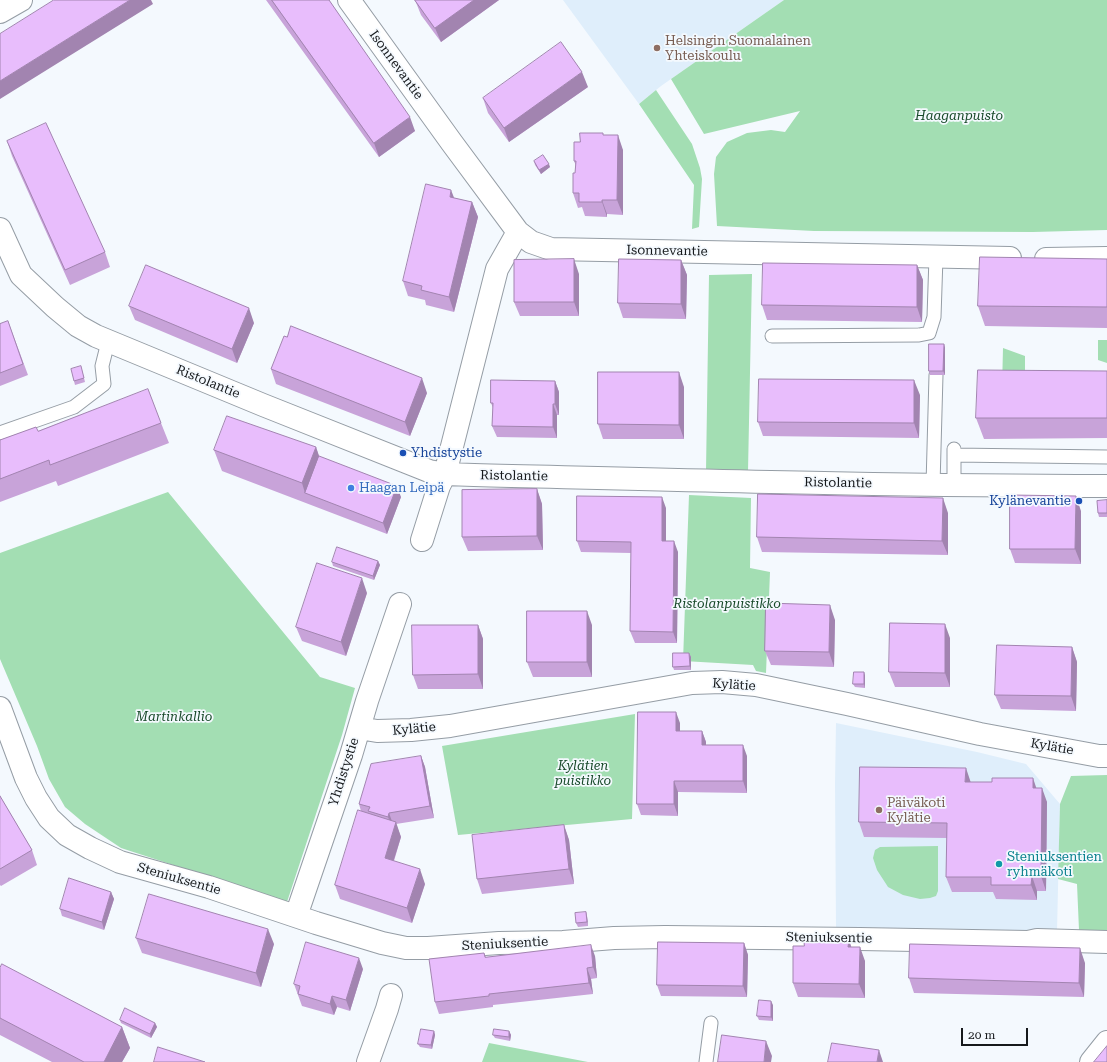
<!DOCTYPE html>
<html>
<head>
<meta charset="utf-8">
<style>
  body { margin:0 }
  #map { position:relative; width:1107px; height:1062px; overflow:hidden; background:#f4f9fe; font-family:"Roboto Serif",serif }
  canvas { display:block }
  .scale { position:absolute; left:961px; top:1028px; width:67px; height:18px; box-sizing:border-box; border:2px solid #16191c; border-top:0; padding-left:5px; font-size:12px; line-height:14px; white-space:nowrap; color:#16191c; -webkit-text-stroke:3px #f4f9fe; paint-order:stroke }
</style>
</head>
<body>
<div id="map">
<canvas width="1107" height="1062"></canvas>
<div class="scale">20 m</div>
</div>
<script>
const context = document.querySelector('canvas').getContext('2d');
context.lineJoin = 'round';
function paint(path, color) { context.fillStyle = color; context.fill(path, 'evenodd'); }
function stroke(path, color, width, dash) { context.strokeStyle = color; context.lineWidth = width; context.lineCap = dash ? 'butt' : 'round'; context.setLineDash(dash || []); context.stroke(path); }
function label(font, color, halo, rows, align = 'center') {
  context.font = font + ' "Roboto Serif",serif'; context.lineWidth = 3.5; context.setLineDash([]); context.textBaseline = 'middle'; context.strokeStyle = halo; context.fillStyle = color; for (const [text, x, y, turn = 0] of rows) {
    context.save(); context.translate(x, y); context.rotate((+turn || 0) * Math.PI / 180); context.textAlign = isNaN(turn) ? turn : align; if (halo) context.strokeText(text, 0, 0); context.fillText(text, 0, 0); context.restore();
  }
}
const built = new Path2D(`
  M563 0H784L661 86 639 104Z
  M836 723 977 752 1026 764 1060 804 1057 931 836 927 835 784Z`);
const green = new Path2D(`
  M784 0H1107V230L1033 232 814 231 717 226 714 174 716 157 727 142 747 133 771 130 785 132 800 111 704 134 671 79Z
  M656 90 692 144 700 168 702 179 699 227 692 229 694 185 639 104Z
  M752 274 748 471H706L709 275Z
  M1098 340H1107V363L1098 360Z
  M1003 348 1025 356V387L1002 388Z
  M168 492 320 677 355 688 342 735 287 902 121 848 85 824 65 807 49 779 37 746 0 659V553Z
  M689 495 751 498 750 568 770 572 766 673 756 671 753 665 683 661Z
  M635 714 632 819 458 835 442 746Z
  M1107 775V933L1079 930 1077 884 1058 879 1060 804 1071 776Z
  M938 846V891L936 896 930 898 920 899 903 895 888 887 877 870 873 858 875 850 880 847Z
  M489 1043 588 1062H589H482Z`);
const lane = new Path2D(`
  M772 336 919 335 929 333 934 317 936 257
  M0 433 74 407 104 384 102 366 108 342
  M954 449V485
  M954 455 1107 457
  M933 485 936 375
  M706 1062 711 1023`);
const street = new Path2D(`
  M349 0 452 143 518 232 531 242 551 249 1010 258
  M0 12 21 0
  M0 229 21 275 55 307 78 326 96 336 263 405 429 471 445 474 474 475C685 480 896 486 1107 486
  M1046 259 1107 258
  M422 540 439 486 445 474 497 269 518 232
  M0 708 26 778 36 798 49 818 67 835 90 848 120 862 209 887 316 923 382 943 406 948H428L499 943 563 942 614 938 665 937 860 939 1028 942 1037 940 1107 942
  M359 728 377 731 411 730 450 726 692 683 722 682 756 685 847 704 980 734 1099 756H1107
  M296 916 351 755 367 701 400 604
  M368 1062 387 1009 391 995
  M1091 1062 1107 1042`);
const wall = new Path2D(`
  M266 0H329L415 131 379 157Z
  M415 0H499L441 42 421 15Z
  M588 87 509 142 488 113 483 98Z
  M604 135 623 150V215L607 214V217L585 216 582 207 578 208 573 193 575 173 576 166 574 161 580 142Z
  M7 141 105 252 110 267 70 285 12 156Z
  M534 161 550 167 541 174 535 165Z
  M454 198 472 202 478 217 454 312 426 305 425 300 408 296 403 281Z
  M1107 259V328L985 326 978 306Z
  M681 260 687 275 686 319 623 318 618 303Z
  M917 265 923 280 922 322 767 320 762 305Z
  M579 274V316H520L514 302Z
  M129 306 254 323 237 363 135 320Z
  M8 321 28 375 0 386V324Z
  M944 344 945 348V375H930L929 371Z
  M271 369 427 393 410 436 276 384Z
  M82 370 85 382 75 385 74 381Z
  M1107 371V438L984 439 976 418Z
  M555 381 559 392V415H557V438L497 437 492 426 493 408 491 403Z
  M684 387V439H603L598 424Z
  M920 395 919 438 763 436 758 422Z
  M161 423 169 443 58 486 56 481 0 502V440L38 431Z
  M316 447 319 456 401 497 387 534 222 471 214 450Z
  M537 489 542 504 543 550 468 551 462 537Z
  M1107 500V517H1099L1098 513Z
  M666 508V541L678 552 677 643H635L630 631 631 553 581 552 577 541Z
  M1081 511V564L1015 563 1010 549Z
  M948 513V555L762 552 757 537Z
  M378 561 380 565 374 580 333 566 332 562Z
  M367 593 346 656 302 641 296 627Z
  M835 620 834 667 771 665 765 651Z
  M478 625 483 639V689H418L413 675Z
  M592 625V677H533L527 662Z
  M950 638V687H895L889 672Z
  M1072 647 1077 662 1076 711 1001 709 995 695Z
  M689 653 691 657V670H674L673 667Z
  M864 672 865 676V688L855 687 853 684Z
  M680 723V731H702L706 742V745L747 756V793L678 792V816L641 815 637 804Z
  M421 756 425 767 434 818 396 824 401 837 394 861 425 884 412 923 340 899 335 885 361 811 359 804Z
  M971 782 1036 788 1047 802 1046 891H1037V900L996 899 993 892H952L946 877 947 838 864 837 859 822Z
  M0 796 32 850 37 865 1 886 0 885Z
  M564 825 569 840 574 884 482 894 477 879Z
  M111 892 114 899 104 930 62 916 60 909Z
  M586 912 587 916 588 926 578 927 576 923Z
  M136 938 274 944 261 987 142 953Z
  M849 940 851 947 865 961V998L798 997 793 983 804 946Z
  M744 943 748 955 747 997 661 996 657 985Z
  M484 953 486 957 595 956 597 978 591 979 593 994 493 1005V1007L439 1014 435 1002Z
  M1085 963 1084 997 914 993 909 978Z
  M0 968 122 1027 130 1048 122 1062H52L0 1035Z
  M363 969 350 1011 337 1007 334 1015 302 1006 294 984Z
  M773 1005V1021L759 1020 757 1016Z
  M120 1020 155 1023 157 1027 151 1038 121 1023Z
  M434 1031 435 1035 432 1049 420 1047 418 1044Z
  M509 1031 511 1035 510 1041 495 1038 493 1035Z`);
const shadedWall = new Path2D(`
  M130 0H151L153 4 0 99V81Z
  M474 0H499L441 42 435 28Z
  M582 72 588 87 509 142 504 128Z
  M410 117 415 131 379 157 374 143Z
  M618 135 623 150V215L617 200Z
  M549 164 550 167 541 174 539 170Z
  M451 190 457 205 450 197Z
  M602 200 607 214V217L602 202Z
  M472 202 478 217 454 312 449 297Z
  M574 259 579 274V316L574 302Z
  M681 260 687 275 686 319 681 304Z
  M917 265 923 280 922 322 917 307Z
  M249 308 254 323 237 363 232 349Z
  M944 344 945 348V375L943 371Z
  M679 372 684 387V439L679 425Z
  M422 378 427 393 410 436 405 422Z
  M914 380 920 395 919 438 914 423Z
  M555 381 559 392V415L555 404Z
  M553 404 557 415V438L553 427Z
  M316 447 323 468 305 493 302 483Z
  M397 486 401 497 387 534 383 523Z
  M537 489 542 504 543 550 537 536Z
  M1076 496 1081 511V564L1075 549Z
  M662 497 666 508V552L662 541Z
  M943 498 948 513V555L942 541Z
  M674 541 678 552 677 643 673 632Z
  M378 561 380 565 374 580 373 576Z
  M362 578 367 593 346 656 341 642Z
  M830 605 835 620 834 667 829 652Z
  M587 611 592 625V677L587 662Z
  M945 624 950 638V687L945 673Z
  M478 625 483 639V689L478 674Z
  M1072 647 1077 662 1076 711 1071 696Z
  M689 653 691 657V670L690 666Z
  M864 672 865 676V688L864 684Z
  M676 712 680 723V742L676 731Z
  M702 731 706 742V756L702 745Z
  M743 745 747 756V793L743 781Z
  M421 756 425 767 434 818 430 806Z
  M966 768 971 783 965 782Z
  M1033 778 1038 793 1033 788Z
  M674 781 678 792V816L674 804Z
  M1042 788 1047 802 1046 891 1041 876Z
  M389 813 393 824 392 828 388 817Z
  M396 822 401 837 390 872 385 858Z
  M564 825 569 840 574 884 569 869Z
  M420 869 425 884 412 923 407 908Z
  M1032 876 1037 891V900L1031 885Z
  M111 892 114 899 104 930 102 922Z
  M586 912 587 916 588 926 587 922Z
  M268 929 274 944 261 987 256 973Z
  M849 940 854 955 848 947Z
  M744 943 748 955 747 997 743 986Z
  M591 945 595 956 597 978 593 967Z
  M860 947 865 961V998L859 984Z
  M1080 948 1085 963 1084 997 1079 983Z
  M359 958 363 969 350 1011 346 1000Z
  M587 968 591 979 593 994 589 983Z
  M332 996 337 1007 334 1015 330 1004Z
  M771 1001 773 1005V1021L771 1017Z
  M155 1023 157 1027 151 1038 150 1034Z
  M122 1027 130 1048 122 1062H104Z
  M434 1031 435 1035 432 1049 431 1045Z
  M509 1031 511 1035 510 1041 509 1037Z
  M766 1041 772 1056 771 1062H764Z
  M879 1050 883 1062H877Z`);
const building = new Path2D(`
  M54 0H130L0 81V34Z
  M272 0H329L410 117 374 143Z
  M415 0H474L435 28Z
  M561 42 582 72 504 128 483 98Z
  M46 123 105 252 65 270 7 141Z
  M580 133H603V135H618L617 200H602V202H579V193H573V173H575L576 161H574V142H580Z
  M543 155 549 164 539 170 534 161Z
  M426 184 451 190 450 197 472 202 449 297 421 290 422 286 403 281Z
  M980 257 1107 259V307L978 306Z
  M574 259V302H514V260Z
  M619 259 681 260V304L618 303Z
  M763 263 917 265V307L762 305Z
  M146 265 249 308 232 349 129 306Z
  M8 321 23 364 0 373V324Z
  M291 326 422 378 405 422 271 369 284 336 287 337Z
  M929 344H944L943 371H929Z
  M81 366 84 378 74 381 71 369Z
  M978 370 1107 371V418H976Z
  M598 372H679V425L598 424Z
  M759 379 914 380V423L758 422Z
  M491 380 555 381V404H553V427L492 426 493 403H491Z
  M148 389 161 423 50 465 49 460 0 479V440L36 427 38 431Z
  M227 416 316 447 302 483 214 450Z
  M319 456 397 486 383 523 305 493Z
  M537 489V536L462 537V490Z
  M758 494 943 498 942 541 757 537Z
  M1010 495 1076 496 1075 549H1010Z
  M577 496 662 497V541H674L673 632 630 631 631 542 577 541Z
  M1107 500V513H1098L1097 501Z
  M337 547 378 561 373 576 332 562Z
  M317 563 362 578 341 642 296 627Z
  M766 603 830 605 829 652 765 651Z
  M527 611H587V662H527Z
  M890 623 945 624V673L889 672Z
  M412 625H478V674L413 675Z
  M997 645 1072 647 1071 696 995 695Z
  M673 653H689L690 666 673 667Z
  M854 672H864V684H853Z
  M638 712H676V731H702V745H743V781H674V804H637Z
  M421 756 430 806 389 813 388 817 368 811 370 807 359 804 371 764Z
  M860 767 966 768 965 782H992V778H1033V788H1042L1041 876H1032L1031 885H991V877H946L947 823 859 822Z
  M0 796 32 850 0 869Z
  M358 810 396 822 385 858 420 869 407 908 335 885Z
  M564 825 569 869 477 879 472 835Z
  M69 878 111 892 102 922 60 909Z
  M149 894 268 929 256 973 136 938Z
  M586 912 587 922 576 923 575 913Z
  M804 939 849 940 848 947H860L859 984 793 983V946H804Z
  M306 942 359 958 346 1000 332 996 330 1004 298 994 300 986 294 984Z
  M658 942 744 943 743 986 657 985Z
  M910 944 1080 948 1079 983 909 978Z
  M591 945 593 967 587 968 589 983 489 994V996L435 1002 429 959 484 953 485 957Z
  M2 964 122 1027 104 1062H84L0 1018V968Z
  M759 1000 771 1001V1017L757 1016Z
  M125 1008 155 1023 150 1034 120 1020Z
  M421 1029 434 1031 431 1045 418 1044Z
  M494 1029 509 1031V1037L493 1035Z
  M722 1035 766 1041 764 1062H718Z
  M832 1043 879 1050 877 1062H828Z
  M1107 1046V1062H1094Z
  M158 1047 205 1062H154Z`);
const markers = [
  [657,48,4,"#8d6e63"],
  [403,453,4,"#1a4fb4"],
  [351,488,4,"#3f7fe0"],
  [1079,501,4,"#1a4fb4"],
  [879,810,4,"#8d6e63"],
  [999,864,4,"#0f9aa8"]
];
const educationNames = [
  ["Helsingin Suomalainen",665,41],
  ["Yhteiskoulu",665,56],
  ["Päiväkoti",887,803],
  ["Kylätie",887,818]
];
const streetNames = [
  ["Isonnevantie",396,65,54],
  ["Isonnevantie",667,251,1],
  ["Ristolantie",208,382,22],
  ["Ristolantie",514,476,1],
  ["Ristolantie",838,483,1],
  ["Kylätie",734,685,4],
  ["Kylätie",414,729,-5],
  ["Kylätie",1052,747,10],
  ["Yhdistystie",344,772,-72],
  ["Steniuksentie",179,879,16],
  ["Steniuksentie",829,938,1],
  ["Steniuksentie",505,944,-3]
];
const parkNames = [
  ["Haaganpuisto",959,116],
  ["Ristolanpuistikko",727,604],
  ["Martinkallio",174,717],
  ["Kylätien",583,766],
  ["puistikko",583,781]
];
const transitNames = [
  ["Yhdistystie",411,453],
  ["Kylänevantie",1071,501,"right"]
];
const shopNames = [
  ["Haagan Leipä",359,488]
];
const cultureNames = [
  ["Steniuksentien",1007,857],
  ["ryhmäkoti",1007,872]
];
paint(built, '#dfeefb');
paint(green, '#a3deb3');
stroke(lane, '#959da5', 15);
stroke(street, '#959da5', 24);
stroke(lane, '#fff', 13);
stroke(street, '#fff', 22);
paint(wall, '#c8a3d9');
paint(shadedWall, '#a284b0');
paint(building, '#e8bdfc');
stroke(building, '#a284b0', 1);
for (const [x, y, r, color] of markers) { const dot = new Path2D(); dot.arc(x, y, r, 0, 2 * Math.PI); context.fillStyle = color; context.fill(dot); stroke(dot, '#f4f9fe', 1.5); }
label('13px', '#785e54', '#f4f9fe', educationNames, 'left');
label('13px', '#16191c', '#f4f9fe', streetNames);
label('italic 13px', '#184a2a', '#f4f9fe', parkNames);
label('13px', '#164399', '#f4f9fe', transitNames, 'left');
label('13px', '#366cbe', '#f4f9fe', shopNames, 'left');
label('13px', '#0d838f', '#f4f9fe', cultureNames, 'left');
</script>
</body>
</html>
